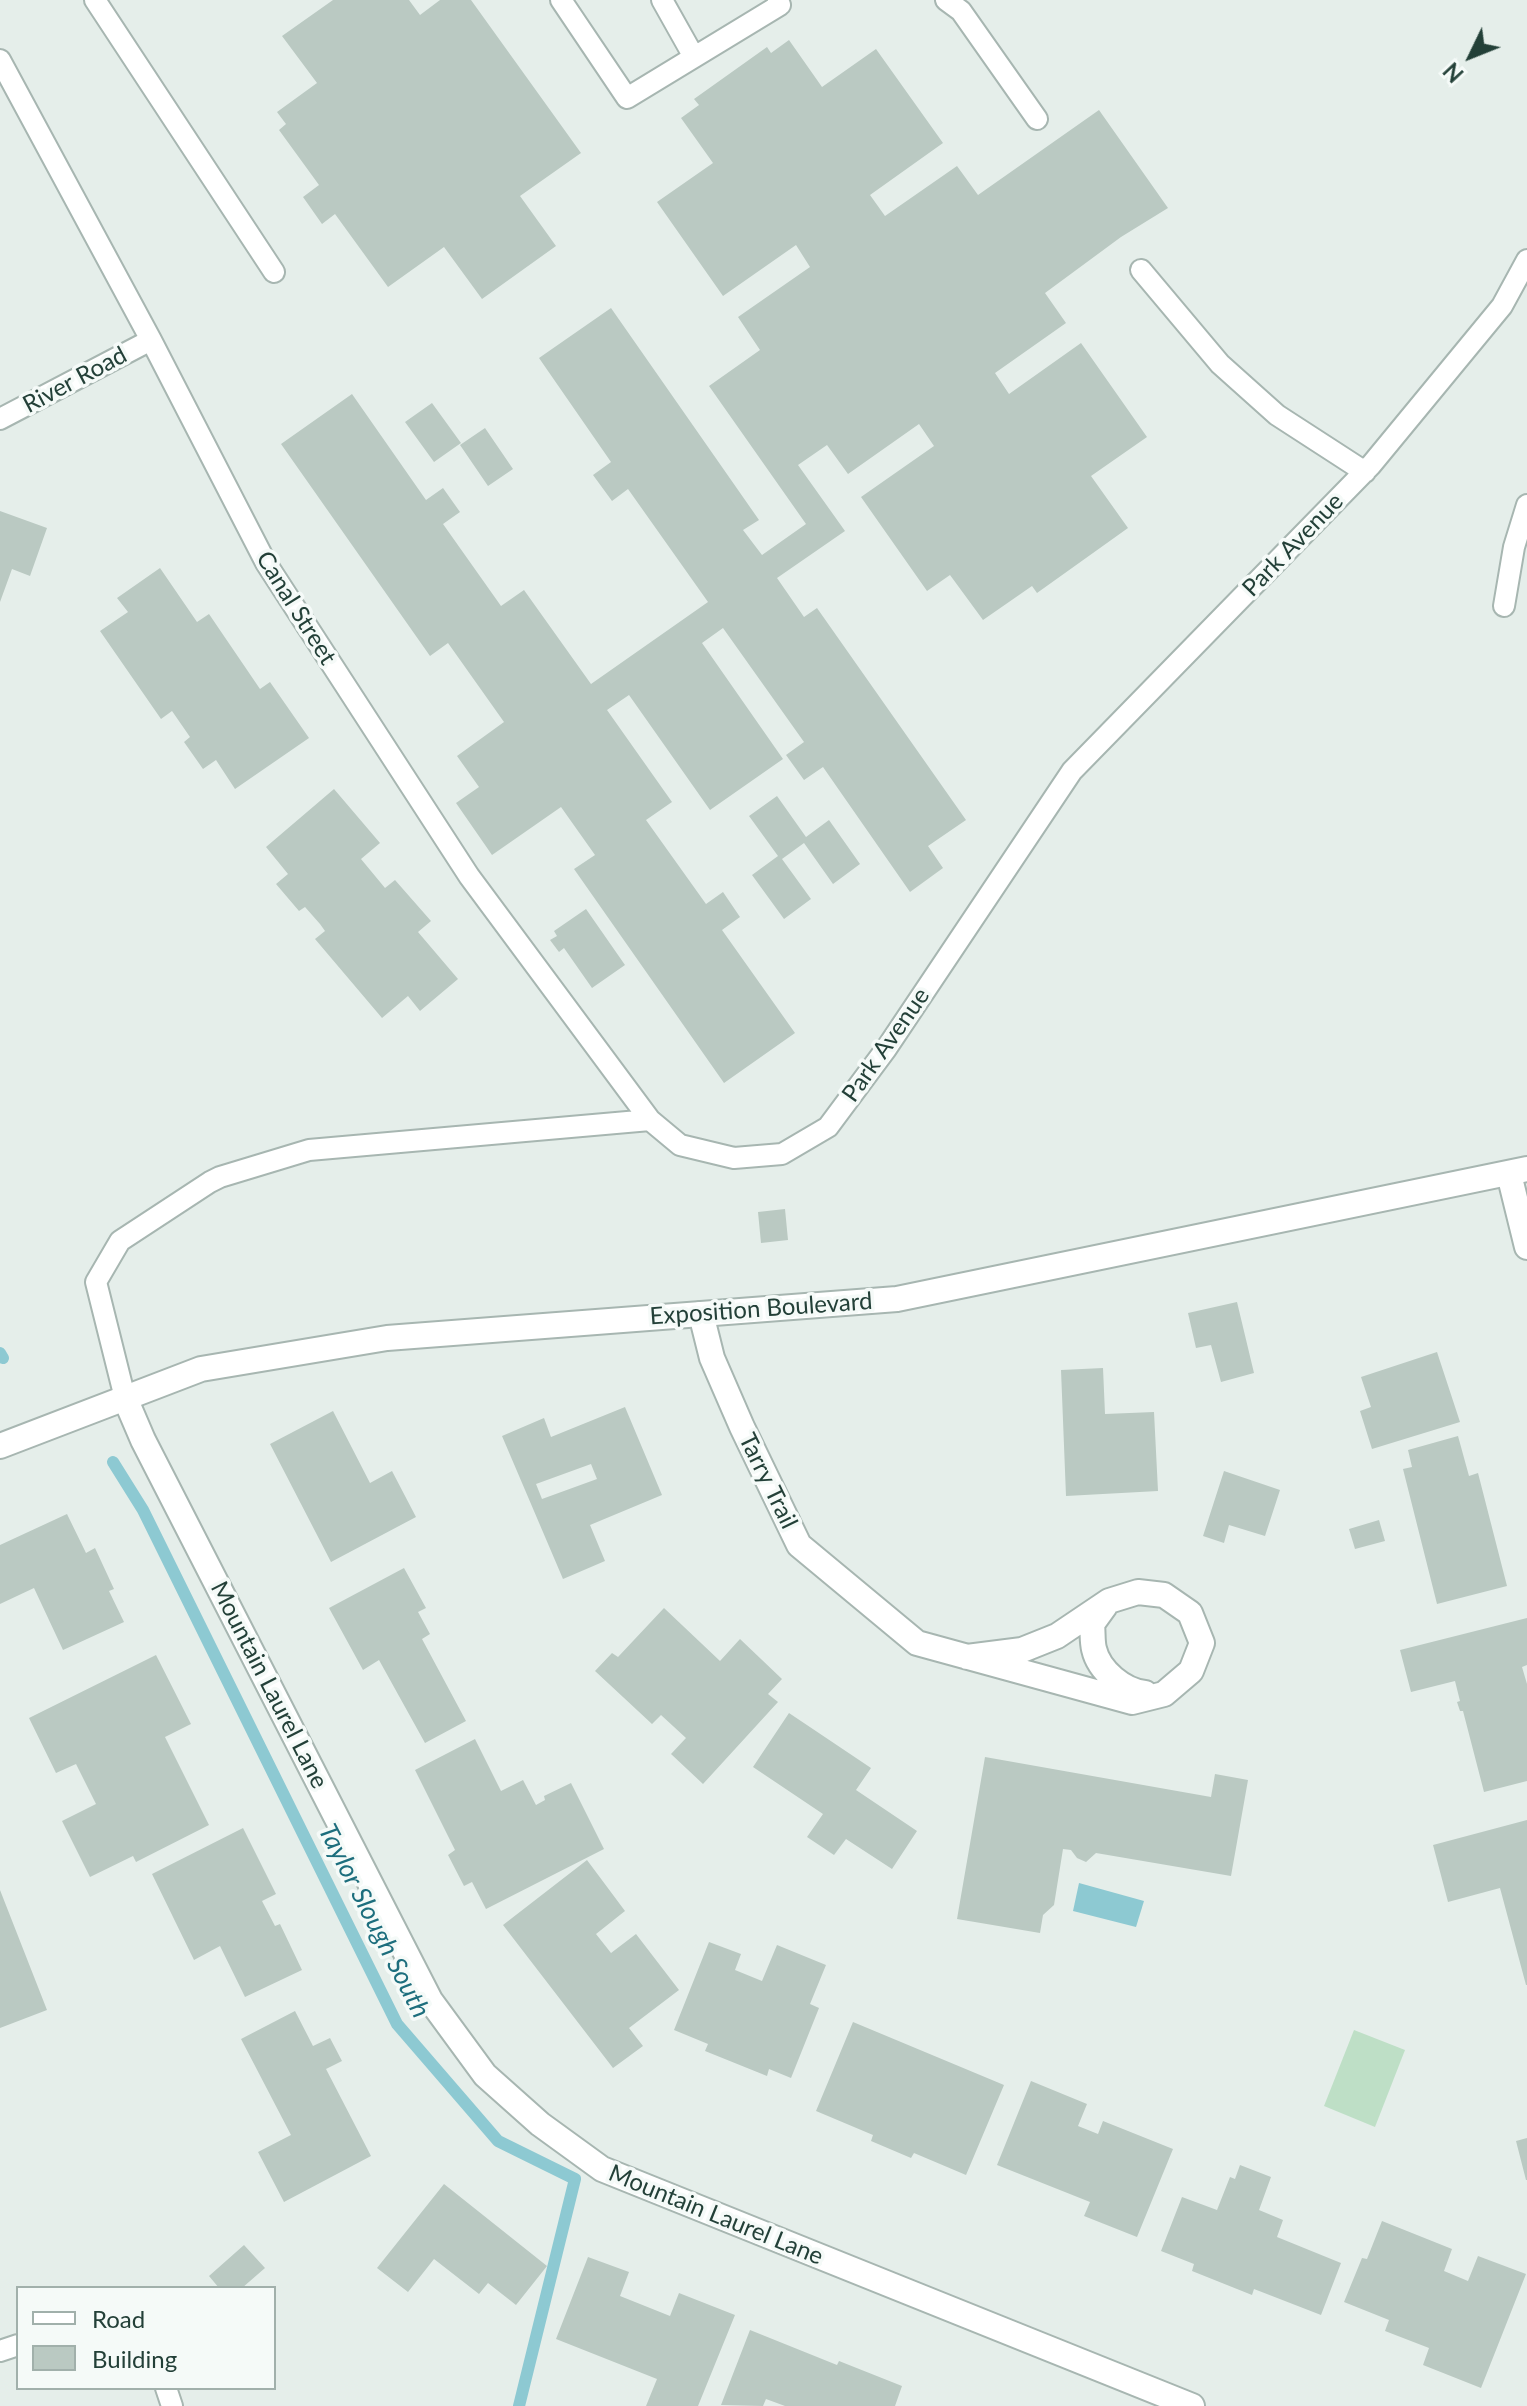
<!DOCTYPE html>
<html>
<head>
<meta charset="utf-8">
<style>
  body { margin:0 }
  #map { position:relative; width:1527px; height:2406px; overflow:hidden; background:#e5eeea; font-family:Lato,sans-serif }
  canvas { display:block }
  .legend { position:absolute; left:16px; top:2286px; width:260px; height:104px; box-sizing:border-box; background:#f5faf8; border:2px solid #a1b0ab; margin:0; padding:10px 14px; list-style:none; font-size:24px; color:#234038 }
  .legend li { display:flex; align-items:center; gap:16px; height:40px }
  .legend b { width:40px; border:2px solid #a1b0ab }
  .north { position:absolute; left:1431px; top:16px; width:80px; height:80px; -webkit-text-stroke:6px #f5faf8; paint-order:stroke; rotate:227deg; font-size:22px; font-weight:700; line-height:32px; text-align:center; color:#234038 }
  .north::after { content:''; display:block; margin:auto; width:28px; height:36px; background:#234038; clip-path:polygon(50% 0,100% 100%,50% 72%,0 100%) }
</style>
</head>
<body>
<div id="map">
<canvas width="1527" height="2406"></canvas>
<ul class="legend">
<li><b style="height:10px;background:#fff"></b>Road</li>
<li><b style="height:22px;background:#bac9c2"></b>Building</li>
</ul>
<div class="north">N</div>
</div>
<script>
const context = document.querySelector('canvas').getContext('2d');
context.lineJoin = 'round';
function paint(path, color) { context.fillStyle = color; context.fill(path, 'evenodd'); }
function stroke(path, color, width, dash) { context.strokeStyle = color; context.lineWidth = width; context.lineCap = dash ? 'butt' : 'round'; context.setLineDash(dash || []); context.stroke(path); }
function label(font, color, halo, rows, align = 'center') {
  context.font = font + ' Lato,sans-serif'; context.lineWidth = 7; context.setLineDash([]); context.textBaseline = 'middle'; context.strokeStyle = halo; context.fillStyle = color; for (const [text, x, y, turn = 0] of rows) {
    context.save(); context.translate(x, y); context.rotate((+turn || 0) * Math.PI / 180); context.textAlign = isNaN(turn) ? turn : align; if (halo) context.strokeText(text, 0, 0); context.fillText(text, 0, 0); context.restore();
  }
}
const green = new Path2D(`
  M1354 2030 1405 2050 1375 2127 1324 2106Z`);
const water = new Path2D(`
  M1079 1883 1144 1901 1136 1927 1073 1911Z`);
const stream = new Path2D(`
  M0 1353 3 1358
  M113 1462 143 1510 397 2024 498 2141 575 2179 519 2406`);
const building = new Path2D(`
  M333 0H409L420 15 440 0H471L581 153 520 196 556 246 482 299 444 247 388 287 335 214 322 224 303 197 319 185 279 130 286 124 277 112 317 83 282 36Z
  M789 40 822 87 876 49 943 143 870 195 885 216 957 166 978 195 1099 110 1168 208 1121 237 1045 293 1066 323 995 373 1009 394 1081 343 1147 437 1091 476 1128 528 1037 593 1032 586 983 620 950 575 927 591 861 497 934 446 919 424 848 474 827 445 798 465 845 531 777 578 804 617 817 608 966 820 928 846 943 868 910 892 823 767 804 780 786 755 804 742 723 628 702 643 783 759 710 810 629 695 607 710 672 802 646 820 706 904 723 892 740 917 722 930 795 1033 724 1083 574 869 595 855 561 807 492 855 456 803 479 787 457 756 504 722 448 643 430 656 281 444 352 394 426 500 443 488 460 512 443 524 501 606 524 590 591 684 708 602 628 489 612 501 593 475 611 462 539 358 611 308 759 520 743 530 762 555 806 524 709 386 760 350 738 317 810 267 796 245 723 296 657 202 713 163 681 118 699 105 694 99 767 47 771 53Z
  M432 403 461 443 434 462 405 422Z
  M485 428 513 469 488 486 460 445Z
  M0 511 47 528 30 576 12 569 0 602Z
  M160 568 197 622 209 614 260 689 270 682 309 738 235 789 216 760 203 769 184 742 190 737 172 711 161 719 100 631 128 612 117 598Z
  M334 789 380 843 361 859 385 888 395 880 431 921 418 932 458 979 420 1011 408 996 382 1018 315 939 325 931 320 924 305 907 299 911 276 884 288 874 266 847Z
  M777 796 806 837 829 820 860 864 833 884 804 843 782 859 811 899 784 919 752 875 778 856 749 816Z
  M586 909 625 965 592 988 564 948 559 952 550 940 557 936 554 931Z
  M785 1209 788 1240 761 1243 758 1212Z
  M1237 1302 1254 1373 1221 1382 1211 1345 1196 1348 1188 1313Z
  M1437 1352 1460 1422 1372 1449 1360 1411 1371 1407 1361 1377Z
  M1103 1368 1105 1414 1154 1412 1158 1491 1066 1496 1061 1370Z
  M625 1407 662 1495 590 1525 605 1561 563 1579 502 1436 544 1418 551 1437ZM591 1464 597 1479 542 1499 536 1484Z
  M333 1411 370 1483 392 1471 416 1517 331 1562 270 1444Z
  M1458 1436 1469 1476 1478 1473 1507 1586 1437 1604 1403 1469 1412 1467 1408 1450Z
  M1224 1471 1280 1490 1265 1536 1229 1525 1224 1543 1203 1536Z
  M67 1514 86 1553 95 1548 114 1589 109 1591 124 1622 63 1650 34 1588 0 1604V1545Z
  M1379 1520 1385 1541 1355 1549 1349 1529Z
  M404 1568 426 1608 418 1612 430 1634 422 1639 466 1721 425 1743 379 1660 363 1670 329 1608Z
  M664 1608 720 1661 740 1639 782 1679 768 1694 778 1702 703 1784 671 1754 686 1738 661 1715 652 1724 595 1671 612 1653 618 1657Z
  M1527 1618V1665L1522 1667 1527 1684V1781L1484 1792 1463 1711H1460L1457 1702 1460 1701 1455 1681 1411 1692 1400 1650Z
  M156 1655 191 1724 165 1737 209 1825 136 1862 133 1856 90 1877 62 1821 96 1804 76 1764 56 1773 29 1718Z
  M789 1713 871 1768 856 1790 917 1831 892 1869 846 1839 834 1855 807 1837 823 1814 753 1767Z
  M475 1739 501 1791 523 1780 536 1805 545 1800 544 1796 571 1783 604 1849 486 1909 472 1882 464 1886 448 1855 455 1850 415 1770Z
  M985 1757 1211 1797 1215 1774 1248 1780 1231 1876 1096 1853 1086 1862 1077 1858 1071 1850 1063 1849 1054 1905 1043 1915 1040 1933 957 1919Z
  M1527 1820V1985H1526L1500 1888 1448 1902 1433 1845Z
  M243 1828 276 1894 262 1901 275 1926 280 1924 302 1970 245 1997 220 1946 194 1960 152 1874Z
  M587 1860 625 1911 596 1934 611 1953 636 1934 679 1990 629 2028 643 2046 613 2068 503 1925Z
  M0 1890 47 2010 0 2028Z
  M709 1942 741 1954 735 1970 762 1981 777 1945 826 1965 810 2004 819 2008 791 2078 769 2069 767 2076 705 2051 708 2044 674 2030Z
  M295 2011 313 2046 330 2038 342 2061 326 2069 371 2156 284 2202 258 2152 291 2135 241 2039Z
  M853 2022 1004 2085 966 2175 914 2153 911 2158 871 2141 873 2135 816 2111Z
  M1031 2081 1087 2104 1078 2126 1098 2134 1103 2121 1173 2149 1137 2237 1084 2216 1090 2202 997 2165Z
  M1527 2138V2180H1526L1516 2141Z
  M1240 2165 1271 2177 1259 2210 1283 2220 1277 2237 1341 2263 1321 2315 1254 2289 1252 2295 1192 2271 1194 2264 1161 2251 1182 2197 1217 2210 1230 2177 1235 2179Z
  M444 2184 547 2266 516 2305 488 2283 479 2294 434 2259 408 2292 377 2268Z
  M1382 2221 1452 2249 1444 2271 1468 2281 1478 2256 1526 2274 1481 2388 1423 2365 1429 2348 1385 2331 1389 2320 1344 2302 1362 2258 1367 2259Z
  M244 2245 265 2268 242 2288H219L209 2276Z
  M588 2257 629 2272 620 2296 670 2316 679 2293 735 2315 698 2406H646L657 2379 556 2339Z
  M750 2330 837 2365 839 2361 902 2386 895 2406H785L766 2399 763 2406 721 2405Z`);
const service = new Path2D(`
  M95 0 274 272
  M561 0 627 98 780 5 778 0
  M662 0 694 57
  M946 0 961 11 1037 119
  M0 60 151 340 266 563 469 876 650 1120
  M1141 270 1220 364 1277 415 1365 472
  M0 419 151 340
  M1504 606 1514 547 1527 505
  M125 1398 96 1282 120 1241 210 1182 220 1177 309 1150 650 1120 680 1145 734 1158 782 1154 828 1127 886 1049 1072 771 1371 465 1502 306 1527 260
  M0 2351 18 2345
  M166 2388 172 2406`);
const minor = new Path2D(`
  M1509 1174 1527 1247
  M701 1314 712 1358 742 1427 799 1545 917 1643 1132 1702 1164 1694 1191 1671 1202 1643 1190 1613 1164 1595 1138 1592 1109 1601 1057 1636 1022 1650 967 1657
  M125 1398 143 1440 430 2000 485 2075 540 2124 602 2169 1192 2406
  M1105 1606 1092 1624C1093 1632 1092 1641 1094 1649 1099 1671 1124 1691 1145 1693`);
const tertiary = new Path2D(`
  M0 1446 201 1369 387 1338 897 1299 1527 1169`);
const streetNames = [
  ["River Road",75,380,-28],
  ["Park Avenue",1293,545,-46],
  ["Canal Street",296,608,58],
  ["Park Avenue",886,1045,-55],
  ["Exposition Boulevard",761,1309,-4],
  ["Tarry Trail",768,1481,64],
  ["Mountain Laurel Lane",269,1685,63],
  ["Mountain Laurel Lane",716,2215,22]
];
const waterNames = [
  ["Taylor Slough South",374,1921,63]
];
paint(green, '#bedfc6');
paint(water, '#8dc9d2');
stroke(stream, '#8dc9d2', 12);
paint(building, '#bac9c2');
stroke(service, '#a7b6b1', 24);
stroke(minor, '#a7b6b1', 28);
stroke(tertiary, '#a7b6b1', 28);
stroke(service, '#fff', 20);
stroke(minor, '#fff', 24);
stroke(tertiary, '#fff', 24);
label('24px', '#234038', '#f5faf8', streetNames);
label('italic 26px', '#1d6e7d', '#f5faf8', waterNames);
</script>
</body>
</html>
